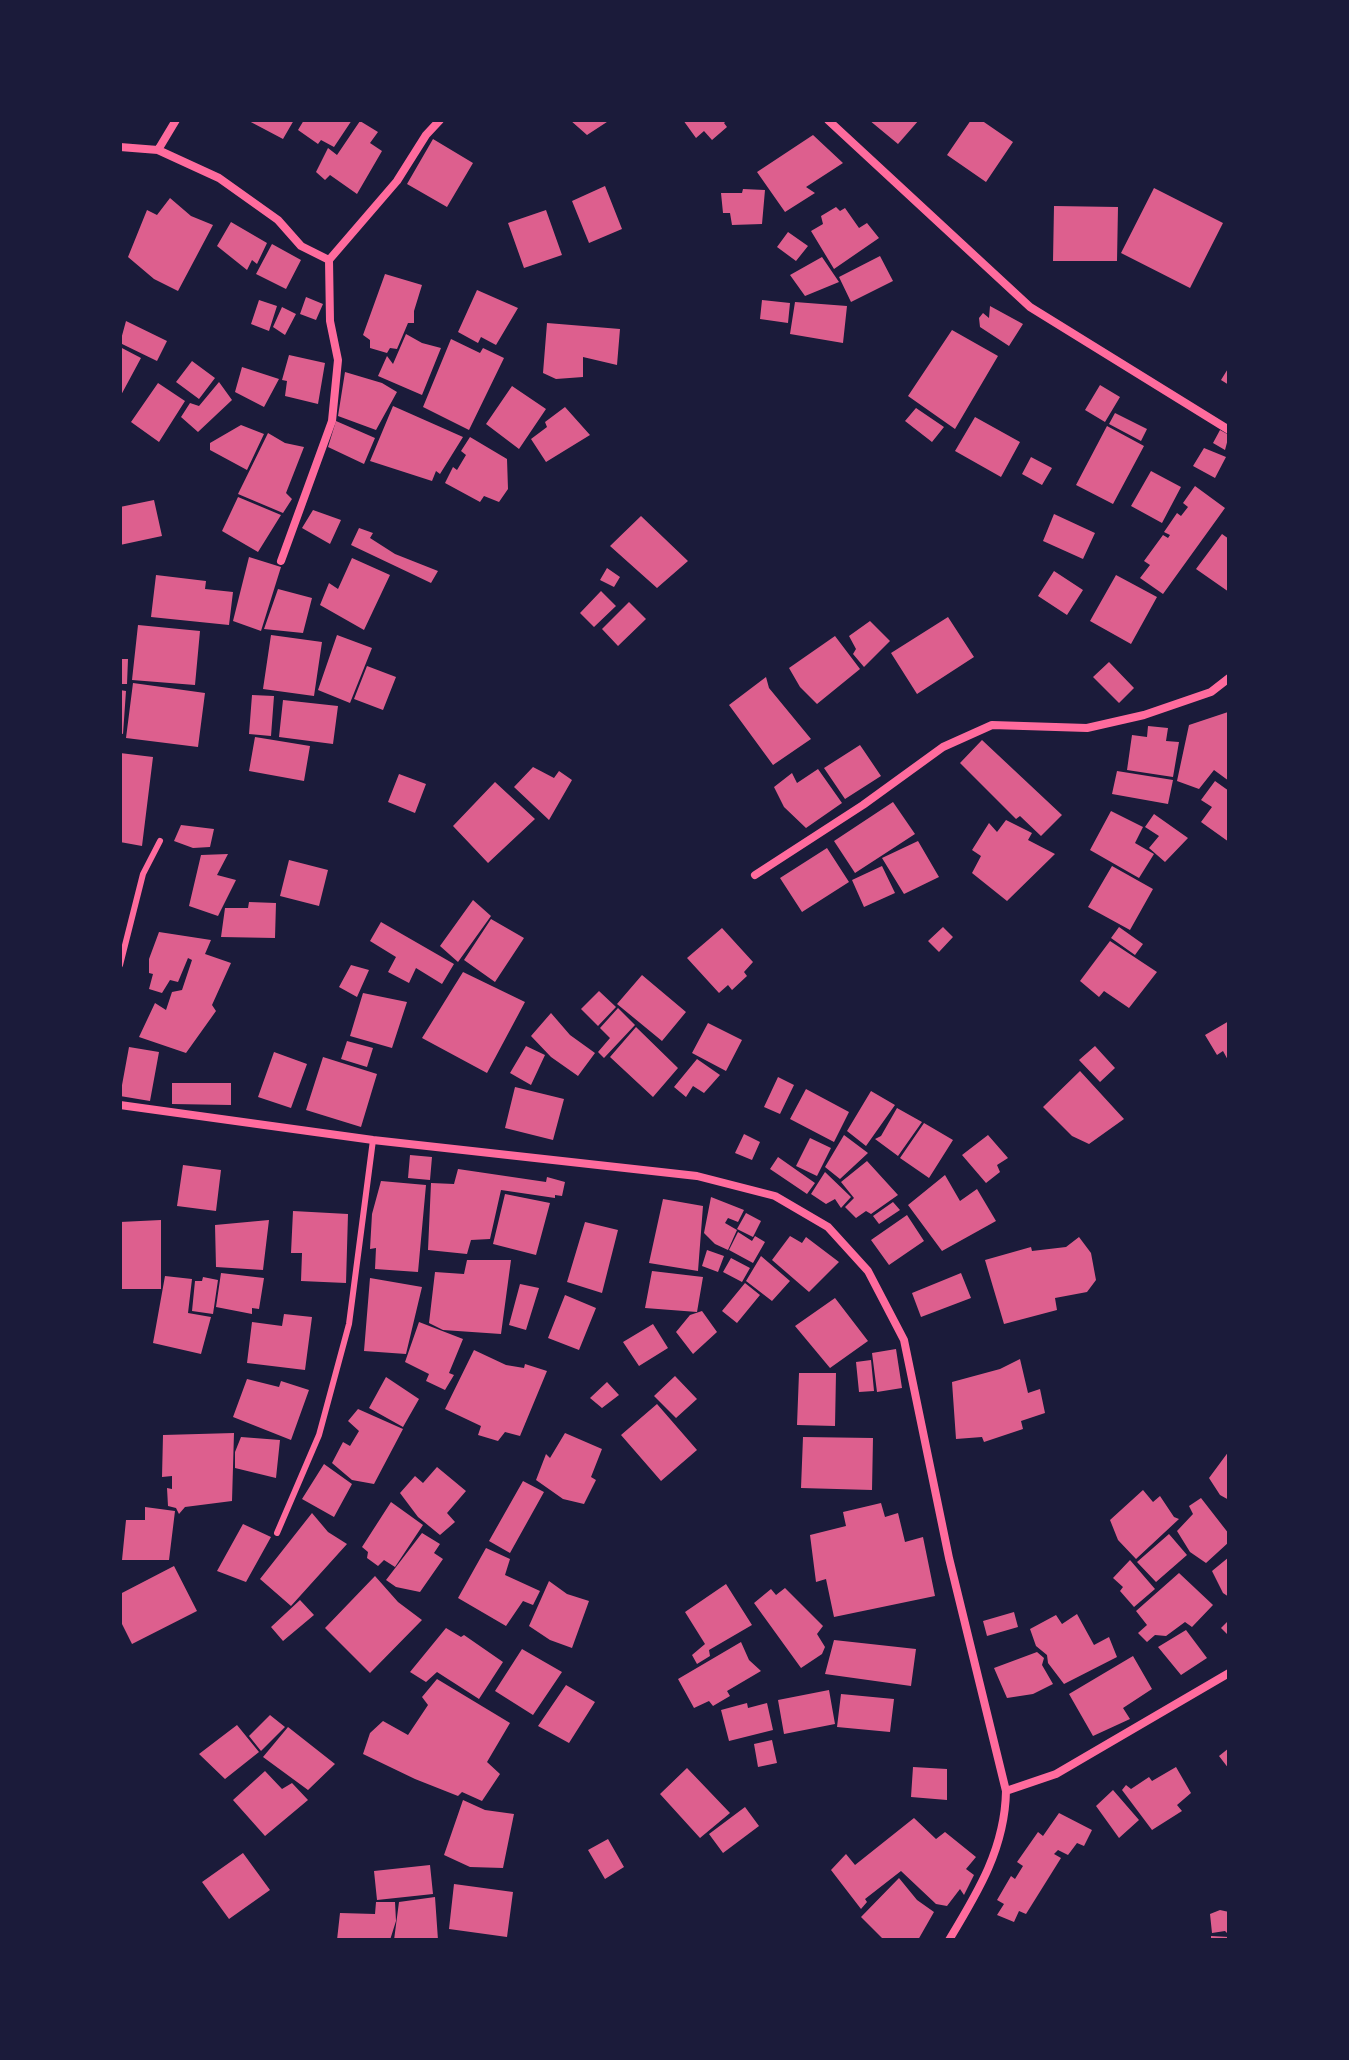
<!DOCTYPE html>
<html>
<head>
<meta charset="utf-8">
<style>
  body { margin:0 }
  #map { position:relative; width:1349px; height:2060px; overflow:hidden; background:#1b1b3a; font-family:Poppins,sans-serif }
  canvas { display:block }
  .frame { position:absolute; inset:0; border:122px solid #1b1b3a; pointer-events:none }
</style>
</head>
<body>
<div id="map">
<canvas width="1349" height="2060"></canvas>
<div class="frame"></div>
</div>
<script>
const context = document.querySelector('canvas').getContext('2d');
context.lineJoin = 'round';
function paint(path, color) { context.fillStyle = color; context.fill(path, 'evenodd'); }
function stroke(path, color, width, dash) { context.strokeStyle = color; context.lineWidth = width; context.lineCap = dash ? 'butt' : 'round'; context.setLineDash(dash || []); context.stroke(path); }
const building = new Path2D(`
  M247 120H294L283 139Z
  M304 120H352L334 147 321 140 318 144 298 130Z
  M570 120H610L587 135Z
  M683 120H727L724 123 727 127 712 140 704 131 696 138Z
  M869 120H919L898 144Z
  M971 120H981L1013 142 986 182 947 155Z
  M360 121 378 132 370 143 382 151 357 194 330 175 325 180 316 172 328 148 337 155Z
  M813 135 843 163 806 187 815 193 785 212 757 172Z
  M433 139 473 163 447 207 407 184Z
  M605 186 622 229 589 243 572 201Z
  M1154 188 1223 223 1190 288 1121 253Z
  M743 189 765 190 762 224 732 225 730 213H723L721 193H742Z
  M170 198 191 216 213 225 178 291 154 279 128 257 147 210 157 215Z
  M1054 206 1118 207 1117 261H1053Z
  M836 207 840 211 845 208 859 228 867 223 879 238 834 269 811 231 823 224 821 216Z
  M546 210 562 255 524 268 508 223Z
  M231 222 267 243 257 264 252 260 247 270 217 246Z
  M788 232 808 246 796 261 777 247Z
  M272 244 301 260 286 289 256 274Z
  M880 256 893 281 851 302 839 277Z
  M822 257 839 282 805 296 790 275Z
  M385 274 422 285 414 311V323H408L397 349 390 348 387 353 370 348V340L363 335Z
  M477 290 518 308 496 345 481 337 478 343 458 332Z
  M306 297 323 304 316 320 300 314Z
  M259 300 277 306 269 331 251 324Z
  M762 300 790 303 788 323 760 319Z
  M795 302 847 306 843 343 790 334Z
  M990 306 1023 324 1009 346 980 327 979 318 983 313 989 318Z
  M282 307 296 314 285 335 273 327Z
  M126 321 167 341 157 361 120 343Z
  M547 323 620 329 617 365 583 357V377L556 379 543 373Z
  M952 330 998 356 955 429 908 396Z
  M406 334 422 343 441 348 422 395 378 376 387 356 393 364Z
  M451 339 480 353 483 348 504 358 469 430 423 407Z
  M120 347 141 358 120 397Z
  M289 355 325 363 318 404 285 396 287 381 282 380Z
  M192 361 215 378 199 399 176 382Z
  M242 367 279 379 264 407 235 392Z
  M1229 367V385L1221 380Z
  M345 372 382 383 397 392 376 430 338 416Z
  M219 382 232 400 198 432 181 417 190 403 199 406Z
  M158 383 185 401 159 442 131 422Z
  M1100 385 1120 397 1105 422 1085 410Z
  M512 386 546 409 519 449 486 424Z
  M393 406 463 437 440 474 436 471 432 481 370 461Z
  M565 407 590 435 546 462 531 439 547 427 545 422Z
  M916 408 944 427 932 442 905 421Z
  M1115 413 1147 429 1141 441 1109 424Z
  M975 417 1020 442 1001 477 955 451Z
  M336 421 375 438 364 464 328 447Z
  M241 425 264 434 247 470 210 450V443Z
  M1107 426 1144 446 1113 504 1076 485Z
  M1220 430 1229 435 1225 450 1213 443Z
  M268 433 285 443 304 447 286 493 292 499 283 513 238 494Z
  M470 437 507 459 508 489 499 502 484 496 480 502 445 483 453 467 457 470 466 455 461 451Z
  M1204 448 1226 457 1215 478 1193 466Z
  M1031 457 1052 468 1042 485 1022 474Z
  M1151 471 1181 487 1162 523 1131 506Z
  M1195 486 1225 508 1163 594 1140 578 1150 565 1144 561 1163 535 1168 538 1170 535 1164 532 1177 513 1181 516 1188 507 1183 503Z
  M238 497 281 515 258 552 222 531Z
  M154 500 162 536 120 545V507Z
  M313 510 341 520 330 544 302 528Z
  M1054 514 1095 533 1083 559 1043 541Z
  M641 516 688 561 657 588 610 546Z
  M359 528 373 533 370 538 395 554 438 571 431 583 351 545Z
  M1222 534 1229 539V592L1196 569Z
  M249 557 281 567 261 631 233 621Z
  M352 558 390 575 364 630 320 605 329 583 338 589Z
  M607 568 620 577 614 587 600 580Z
  M1054 571 1083 590 1067 615 1038 596Z
  M156 575 206 581 205 589 233 592 229 625 151 617Z
  M1116 575 1157 597 1131 644 1090 621Z
  M278 589 312 598 303 633 264 629Z
  M601 591 616 606 594 627 580 613Z
  M629 602 646 619 618 646 602 629Z
  M948 617 974 657 917 694 891 653Z
  M870 621 890 641 864 667 853 654 856 649 849 636Z
  M138 625 200 631 195 685 132 680Z
  M271 635 322 642 314 696 263 689Z
  M337 635 372 648 350 703 318 690Z
  M835 636 860 669 817 704 800 687 789 668Z
  M120 659H128L127 684H120Z
  M1109 662 1134 688 1119 703 1093 677Z
  M367 666 396 677 383 710 354 699Z
  M766 677 769 688 811 739 773 765 729 705Z
  M133 683 205 693 198 747 126 738Z
  M120 690 126 691 123 734 120 733Z
  M252 695 274 696 271 736 249 734Z
  M283 700 338 706 333 744 279 737Z
  M1228 712 1229 781 1214 770 1199 789 1177 781 1189 725Z
  M1148 726 1168 728 1166 741 1179 742 1173 777 1127 770 1132 735 1147 737Z
  M255 737 310 746 304 781 249 771Z
  M982 740 1062 815 1041 836 1020 816 1016 819 960 763Z
  M860 745 881 776 845 799 824 768Z
  M120 753 153 757 142 846 120 842Z
  M533 767 554 778 559 771 572 780 549 820 514 787Z
  M818 769 842 803 806 828 784 807 774 787 792 773 797 783Z
  M1117 771 1173 780 1168 804 1112 794Z
  M399 774 426 784 415 813 388 802Z
  M1215 781 1229 791V842L1201 822 1212 807 1201 800Z
  M495 782 535 819 488 863 453 826Z
  M893 802 915 834 855 873 834 841Z
  M1111 811 1143 827 1135 843 1154 854 1139 878 1090 850Z
  M1154 814 1188 838 1165 862 1149 848 1159 836 1145 827Z
  M1006 820 1032 833 1028 840 1055 854 1007 901 972 873 981 856 972 850 989 823 997 832Z
  M181 825 214 829 210 847 193 848 174 841Z
  M918 841 939 877 904 894 882 858Z
  M827 848 849 882 802 912 780 878Z
  M228 854 217 875 236 880 218 916 189 906 201 855Z
  M289 860 328 870 319 906 280 896Z
  M882 866 895 893 864 907 852 880Z
  M1112 866 1153 889 1130 930 1088 907Z
  M473 900 491 916 458 962 440 946Z
  M249 902 276 903 275 938 221 937 225 908H248Z
  M491 919 524 938 495 982 464 960Z
  M381 922 454 964 442 984 416 968 409 983 388 972 396 957 370 941Z
  M943 927 953 937 939 952 928 941Z
  M1119 927 1143 944 1135 955 1111 938Z
  M722 928 753 962 744 972 747 976 732 990 728 985 719 993 687 958Z
  M159 932 211 940 205 954 231 963 212 1005 216 1011 186 1053 139 1037 155 1003 166 1010 172 992 182 990 192 960 188 958 178 982 170 980 162 993 149 989 153 974 149 973V959Z
  M1110 941 1157 972 1129 1008 1104 991 1099 997 1080 981Z
  M351 965 369 970 357 997 339 987Z
  M463 972 525 1002 487 1073 422 1038Z
  M642 975 686 1012 662 1041 617 1004Z
  M599 991 616 1007 598 1026 581 1009Z
  M363 993 407 1002 392 1048 350 1036Z
  M618 1008 635 1025 604 1058 598 1052 610 1038 600 1028Z
  M551 1013 570 1035 595 1053 578 1076 551 1057 531 1036Z
  M1229 1021V1062L1223 1051 1217 1055 1205 1035Z
  M708 1023 742 1040 726 1071 692 1053Z
  M636 1027 678 1068 653 1097 610 1057Z
  M347 1041 373 1048 367 1067 341 1059Z
  M526 1046 545 1055 531 1085 510 1073Z
  M1095 1046 1115 1068 1100 1082 1079 1060Z
  M129 1047 159 1052 150 1101 120 1096Z
  M274 1052 307 1064 291 1108 258 1097Z
  M323 1057 377 1074 361 1127 306 1110Z
  M697 1059 720 1075 704 1093 693 1086 686 1097 674 1087Z
  M1080 1071 1124 1119 1089 1144 1072 1136 1043 1107Z
  M778 1077 794 1085 780 1114 764 1107Z
  M172 1083H231V1105L172 1104Z
  M515 1087 564 1099 553 1140 505 1128Z
  M806 1089 849 1112 834 1142 790 1119Z
  M871 1091 895 1105 866 1146 847 1131Z
  M897 1108 922 1122 898 1156 875 1139 881 1136Z
  M924 1123 953 1140 929 1178 900 1158Z
  M744 1134 760 1142 752 1160 735 1153Z
  M844 1135 868 1153 840 1179 825 1167Z
  M988 1135 1008 1158 997 1165 1000 1172 986 1183 962 1155Z
  M810 1138 831 1148 817 1176 796 1166Z
  M410 1155 432 1157 430 1180 408 1178Z
  M778 1157 815 1183 807 1194 770 1169Z
  M867 1161 898 1195 871 1214 866 1211 856 1218 845 1207 854 1198 841 1182Z
  M183 1165 221 1170 216 1211 177 1206Z
  M458 1169 546 1182 547 1177 565 1182 562 1196 555 1195V1198L501 1190 490 1239 471 1240 467 1254 428 1250 431 1183 454 1184Z
  M825 1172 851 1197 841 1208 835 1199 826 1204 811 1194Z
  M945 1175 960 1201 977 1189 996 1221 942 1251 908 1205Z
  M381 1181 426 1185 418 1272 375 1269 376 1248 370 1249 372 1214Z
  M505 1194 550 1203 536 1255 493 1244Z
  M711 1197 744 1210 738 1222 728 1218 725 1223 737 1230 728 1250 715 1244 704 1233Z
  M663 1199 703 1206 698 1271 649 1263Z
  M893 1202 900 1210 879 1224 873 1216Z
  M293 1211 348 1214 346 1283 301 1281 302 1253H291Z
  M746 1213 761 1221 753 1237 737 1229Z
  M907 1215 924 1241 889 1265 871 1240Z
  M161 1220V1289H120V1222Z
  M269 1220 263 1270 216 1267 215 1225Z
  M585 1222 618 1230 602 1293 567 1282Z
  M738 1232 752 1241 755 1236 765 1242 753 1263 729 1250Z
  M790 1236 802 1243 806 1237 839 1262 809 1292 772 1260Z
  M1079 1237 1091 1253 1096 1280 1087 1292 1055 1298 1057 1310 1004 1324 985 1260 1031 1247 1032 1251 1066 1247Z
  M707 1250 724 1256 718 1272 702 1266Z
  M761 1256 790 1281 772 1301 746 1281Z
  M731 1258 750 1268 742 1282 723 1272Z
  M467 1260H511L501 1334 443 1330 429 1323 435 1272 464 1274Z
  M652 1271 703 1277 697 1312 645 1308Z
  M221 1273 264 1278 259 1309 252 1308V1314L216 1307Z
  M961 1273 971 1298 921 1317 912 1293Z
  M165 1276 192 1279 188 1313 211 1317 201 1354 153 1343Z
  M203 1277 218 1280 213 1314 192 1311 195 1281H202Z
  M370 1278 422 1287 406 1354 364 1351Z
  M745 1283 760 1295 737 1323 722 1311Z
  M520 1284 539 1288 526 1330 509 1325Z
  M565 1295 596 1308 579 1350 548 1338Z
  M835 1298 868 1341 830 1368 795 1326Z
  M702 1311 717 1332 693 1354 676 1332 690 1315Z
  M284 1314 312 1317 305 1370 247 1363 252 1322 282 1326Z
  M419 1322 463 1339 449 1373 454 1375 445 1390 426 1381 429 1374 405 1362Z
  M653 1324 668 1348 639 1366 623 1342Z
  M896 1349 902 1388 877 1392 872 1353Z
  M474 1350 506 1365 524 1368 525 1364 547 1371 520 1436 505 1432 498 1441 478 1435 481 1426 445 1409Z
  M1020 1359 1028 1393 1040 1389 1045 1413 1021 1421 1023 1429 984 1442 982 1437 956 1439 952 1382 1000 1369Z
  M871 1360 874 1391 859 1392 856 1362Z
  M799 1373H836L835 1426 797 1425Z
  M675 1376 697 1399 676 1418 654 1396Z
  M386 1377 419 1399 403 1427 369 1408Z
  M247 1379 279 1387 281 1381 309 1390 291 1440 233 1417Z
  M607 1382 619 1395 602 1408 590 1398Z
  M657 1404 697 1450 661 1481 621 1435Z
  M358 1409 403 1429 374 1484 352 1480 332 1463 343 1442 350 1446 359 1431 348 1421Z
  M234 1433 232 1501 185 1507 179 1514 176 1508 168 1506 167 1488 172 1489V1476L162 1477 163 1435Z
  M565 1433 602 1449 591 1477 596 1480 584 1504 563 1499 536 1480 546 1454 550 1458Z
  M241 1437 280 1440 276 1478 235 1468V1452Z
  M803 1437 873 1438 872 1490 801 1488Z
  M1229 1451V1500L1220 1495 1209 1478Z
  M324 1464 352 1484 334 1517 302 1499Z
  M437 1467 466 1491 447 1513 455 1522 440 1535 418 1517 400 1493 415 1476 423 1483Z
  M523 1481 544 1492 510 1553 489 1541Z
  M1143 1490 1153 1502 1160 1496 1174 1517 1179 1519 1136 1559 1118 1540 1110 1520Z
  M1201 1498 1229 1534V1542L1206 1563 1190 1552 1177 1531 1193 1514 1189 1506Z
  M391 1502 423 1525 395 1567 384 1560 378 1566 367 1558 368 1552 362 1547Z
  M881 1503 885 1517 898 1513 905 1542 923 1537 935 1596 834 1617 826 1579 816 1582 810 1535 846 1526 843 1512Z
  M145 1507 175 1511 169 1560H122L126 1520H145Z
  M312 1513 328 1532 347 1544 291 1606 260 1579Z
  M243 1524 271 1537 246 1582 217 1571Z
  M422 1533 440 1544 434 1553 443 1559 420 1592 396 1587 386 1580Z
  M1169 1534 1187 1555 1156 1582 1137 1562Z
  M486 1548 510 1559 505 1575 540 1591 533 1605 523 1601 506 1626 458 1598Z
  M1229 1557V1597L1223 1593 1212 1571Z
  M1130 1560 1155 1589 1134 1607 1120 1591 1123 1587 1113 1578Z
  M174 1566 197 1611 132 1644 120 1620V1594Z
  M1179 1573 1213 1605 1192 1627 1185 1622 1166 1636 1155 1635 1147 1642 1138 1633 1147 1625 1136 1611Z
  M375 1576 398 1602 422 1620 370 1673 325 1628Z
  M549 1581 567 1594 589 1601 572 1648 550 1640 529 1626Z
  M726 1584 752 1625 709 1650 710 1656 697 1664 692 1655 705 1644 685 1612Z
  M785 1588 823 1626 817 1634 825 1647 822 1654 801 1668 754 1603 771 1589 776 1595Z
  M300 1600 314 1615 283 1641 271 1627Z
  M1014 1612 1018 1627 987 1636 983 1621Z
  M1077 1614 1094 1645 1109 1637 1117 1657 1064 1684 1048 1663 1047 1655 1036 1646 1030 1629 1056 1615 1062 1624Z
  M1229 1620V1636L1221 1628Z
  M446 1628 461 1637 464 1635 503 1662 479 1699 437 1672 426 1682 410 1672Z
  M1186 1630 1207 1658 1181 1675 1158 1647Z
  M834 1640 916 1649 911 1686 825 1674Z
  M741 1642 749 1660 761 1671 727 1691 730 1696 713 1706 709 1701 694 1708 678 1679Z
  M522 1649 562 1672 533 1715 495 1691Z
  M1037 1652 1044 1658 1042 1665 1053 1684 1033 1694 1007 1698 994 1668Z
  M1133 1656 1152 1689 1123 1708 1130 1719 1093 1736 1069 1694Z
  M437 1679 510 1723 487 1762 500 1774 482 1801 462 1792 458 1796 415 1779 363 1754 370 1733 383 1721 408 1735 428 1705 422 1697Z
  M566 1685 595 1702 569 1743 538 1726Z
  M829 1690 835 1724 784 1734 778 1700Z
  M841 1694 894 1699 890 1732 837 1727Z
  M747 1703 748 1708 767 1703 773 1730 729 1741 721 1710Z
  M270 1715 285 1727 261 1751 249 1736Z
  M237 1725 259 1752 225 1779 199 1754Z
  M288 1727 335 1764 308 1790 263 1757Z
  M772 1740 777 1763 758 1767 754 1744Z
  M1229 1748V1769L1219 1756Z
  M913 1767 947 1769V1800L911 1797Z
  M1176 1767 1191 1793 1177 1805 1182 1811 1152 1830 1122 1790 1126 1785 1131 1789 1149 1777 1152 1781Z
  M687 1768 730 1813 700 1838 660 1794Z
  M265 1771 282 1789 292 1783 308 1800 265 1836 233 1800Z
  M1113 1790 1139 1820 1119 1838 1096 1806Z
  M463 1800 485 1810 514 1814 503 1868 470 1867 444 1855Z
  M745 1807 759 1826 723 1853 709 1834Z
  M1059 1813 1092 1830 1084 1846 1077 1843 1068 1855 1058 1850 1054 1854 1061 1858 1026 1914 1019 1911 1014 1922 997 1915 1004 1904 997 1900 1011 1876 1015 1879 1023 1866 1017 1862 1038 1832 1043 1836Z
  M914 1818 936 1839 945 1832 976 1857 966 1869 974 1875 964 1895 960 1889 947 1906 936 1904 901 1871 865 1899 867 1902 861 1909 831 1870 846 1854 855 1865Z
  M608 1839 624 1867 605 1879 588 1850Z
  M243 1853 270 1890 229 1919 202 1882Z
  M430 1865 433 1894 377 1900 374 1871Z
  M899 1878 917 1900 934 1912 918 1940H884L861 1917Z
  M454 1884 513 1892 507 1937 449 1929Z
  M435 1897 438 1940H394L399 1902Z
  M376 1902H395L396 1921 390 1940H337L340 1913 375 1914Z
  M1220 1910 1229 1912V1935L1225 1931 1212 1933 1210 1914Z
  M1211 1936 1229 1937V1940H1211Z`);
const service = new Path2D(`
  M120 965 143 874 160 841
  M277 1533 319 1435 349 1324 373 1140`);
const minor = new Path2D(`
  M828 120 1030 307 1229 430
  M120 147 158 150 219 178 278 220 301 246 329 260 330 321 338 360 332 421 281 561
  M158 150 176 120
  M329 260 397 181 426 135 440 120
  M755 875 863 805 943 747 992 725 1087 728 1144 715 1211 692 1229 678
  M120 1105 373 1140 697 1176 775 1196 828 1227 868 1271 904 1340 949 1558 1006 1791C1005 1848 978 1892 949 1940
  M1006 1791 1056 1774 1229 1673`);
paint(building, '#dd5f8e');
stroke(service, '#ff6b9d', 6);
stroke(minor, '#ff6b9d', 8);
</script>
</body>
</html>
